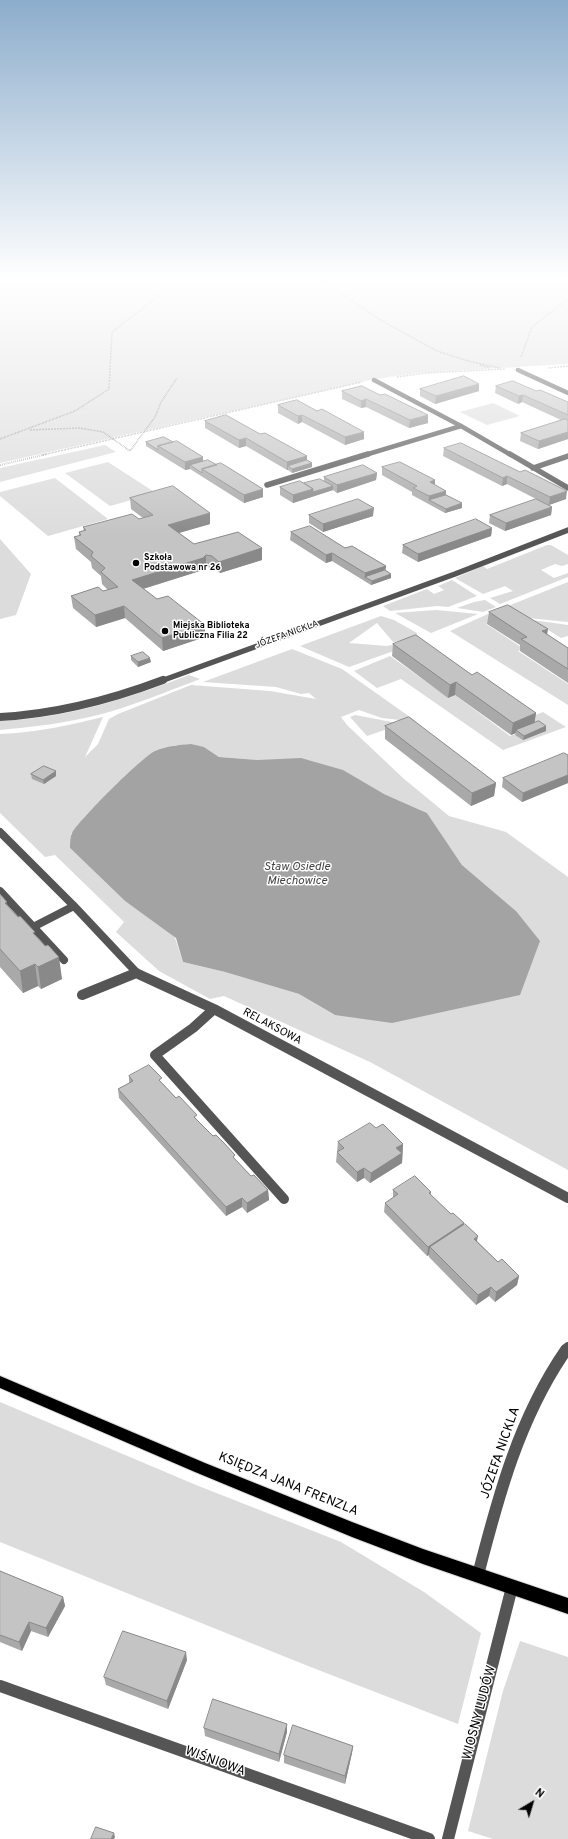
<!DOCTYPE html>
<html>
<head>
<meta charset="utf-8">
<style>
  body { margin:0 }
  #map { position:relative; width:568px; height:1839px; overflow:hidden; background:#fff; font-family:Overpass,sans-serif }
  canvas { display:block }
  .north { position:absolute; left:512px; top:1783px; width:40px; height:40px; -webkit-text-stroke:3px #fff; paint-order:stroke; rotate:38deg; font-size:11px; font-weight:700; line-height:16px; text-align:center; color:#000 }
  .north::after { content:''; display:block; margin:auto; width:14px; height:18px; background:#000; clip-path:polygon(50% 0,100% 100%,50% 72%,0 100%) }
</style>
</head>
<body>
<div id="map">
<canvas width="568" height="1839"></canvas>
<div class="north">N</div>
</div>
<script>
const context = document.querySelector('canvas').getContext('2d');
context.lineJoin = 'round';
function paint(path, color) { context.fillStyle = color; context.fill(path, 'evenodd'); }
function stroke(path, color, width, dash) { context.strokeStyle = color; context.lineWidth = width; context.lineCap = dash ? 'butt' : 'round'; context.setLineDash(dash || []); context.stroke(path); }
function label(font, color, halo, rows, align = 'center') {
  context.font = font + ' Overpass,sans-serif'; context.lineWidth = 3; context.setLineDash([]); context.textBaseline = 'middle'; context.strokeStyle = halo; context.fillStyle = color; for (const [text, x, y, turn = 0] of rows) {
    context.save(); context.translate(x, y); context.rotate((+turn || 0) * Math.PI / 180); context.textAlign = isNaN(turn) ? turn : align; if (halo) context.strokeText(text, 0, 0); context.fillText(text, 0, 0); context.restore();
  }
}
const green = new Path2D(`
  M0 280H568V364L417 373 370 380 0 463Z
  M493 403 520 416 487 425 460 412Z
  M105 445 116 452 0 482V468Z
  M108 462 156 493 110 506 65 473Z
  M55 478 108 519 48 536 0 496V492Z
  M0 539 31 574 16 615 0 619Z
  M547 545H551L568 555V564L562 566 555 564 541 570 554 578 568 573V577L500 604 490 598 513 591 505 586 483 594 455 578 483 566 487 569Z
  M452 580 477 596 448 607 437 606 390 611 383 606 427 589 434 594 444 590 438 586Z
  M568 582V622L528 618 508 606Z
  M485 600 496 607 483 612 457 608 474 602Z
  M436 610 478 614 431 633 395 613Z
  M488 614 514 616 486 624 524 649 518 651 568 684V705L450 631Z
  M381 616 394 620 417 633V638L393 642 377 623 349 643 387 646 399 643 413 644 349 667 300 646Z
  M532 620 568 625V636L561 638Z
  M292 649 342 669 417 722 382 718 359 710 341 717 347 725 403 778 449 816 506 832 568 877V1170L370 1062 224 996 210 999 159 971 116 932 124 922 55 855 45 857 0 813V734C35 733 69 725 103 717L85 757 98 744 109 719 118 714 191 685 270 691 316 699 309 693 301 694 276 687 203 682ZM176 745 204 747 219 757 258 760 384 794 427 813 462 865 516 911 335 1015 299 994 225 972 183 962 174 935 125 901 70 848 71 834 86 815 141 762 154 752Z
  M390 656 449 698 455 695 510 736 535 726 525 719 543 712 566 727 503 750 401 679 377 688 354 671Z
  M189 675 200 679C166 692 132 706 98 715 66 723 33 727 0 730V721C68 718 126 699 189 675Z
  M355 715 402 724 367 736 350 717Z
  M0 1402 196 1485 341 1542 424 1592 481 1633 458 1724 308 1666 0 1542Z
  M520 1641 568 1657V1839H493L468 1831 503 1691Z`);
const water = new Path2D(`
  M191 744 204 747 219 757 258 760 301 758 343 770 384 794 427 813 462 865 516 911 540 941 520 995 392 1023 335 1015 299 994 225 972 183 962 176 938 125 901 70 848C70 843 70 837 72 833 79 820 142 757 155 751 167 746 179 745 191 744Z`);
const pathFar1 = new Path2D(`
  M321 280 382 321 437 351 468 361 500 368
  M521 357 532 327 568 299
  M480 365 490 368
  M548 368 568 366
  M397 377 426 373 505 369
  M30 430 79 428 103 432 130 451 155 417 161 402 177 378
  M0 439 75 411 109 389 112 332 156 298 174 280
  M42 455 362 382`);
const path = new Path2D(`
  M0 465 47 454`);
const laneFar1 = new Path2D(`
  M365 455 461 426`);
const lane = new Path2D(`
  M267 485 368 454`);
const streetFar4 = new Path2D(`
  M518 370 568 393
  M374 380 461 426 511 455`);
const streetFar3 = new Path2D(`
  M510 454 568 488
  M533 468 568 456
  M161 681 455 574 568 530`);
const streetFar2 = new Path2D(`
  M0 717C56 714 110 700 163 680
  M0 832 74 906 138 974
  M0 891 64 960
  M33 927 74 906
  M134 974 136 973`);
const streetFar1 = new Path2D(`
  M136 973 214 1009 568 1198
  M82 995 136 973
  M214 1009 193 1028 155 1055 284 1199
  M565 1351 568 1347`);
const street = new Path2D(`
  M478 1575C498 1497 519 1418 566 1350
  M0 1686 429 1839
  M448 1839 512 1587`);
const primary = new Path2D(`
  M0 1376 205 1463 352 1522 423 1549 568 1598V1614L423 1564 352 1537 195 1472 0 1388Z`);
const wall = new Path2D(`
  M479 384V391L435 404 420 396V389Z
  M362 386 428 423 409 428 366 407 361 408 342 399V391Z
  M496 386 536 391 568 402V439L538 449 520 441 521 433 561 420 522 402 518 404 495 393Z
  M278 405 317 411 364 432V439L345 445 302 422 298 424 278 413Z
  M205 421 307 460 312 463V467L292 473 288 470H287L246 446 239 448 205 428Z
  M146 442H173L203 457V461L263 497 244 503 190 469 185 470 146 446Z
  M444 448 566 499 549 505 552 507 551 515 505 531 489 523 490 515 536 499 507 484 502 486 443 456Z
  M382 467 435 480V485L446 491V495L462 503V508L445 513 412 495V492L382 475Z
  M377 473 376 480 337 493 333 490 293 503 280 495V487L324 481V477Z
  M130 498 210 524 179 533 194 544 262 548V560L220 573 213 568 206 567 203 570 143 589 157 599 205 625V637L163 651 125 618 96 627 73 608 71 596 103 591 108 590 102 584 101 576 92 568 91 562 76 549 74 537 79 536V532L84 531 83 527 143 518 131 509Z
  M309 515 373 516 323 532 309 523Z
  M492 528 491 536 418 562 402 553 403 545Z
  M291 532 345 548 386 566 385 570 391 574V578L371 585 332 561 326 563 290 540Z
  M489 612 547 635 568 648V683L520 651V645L487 624Z
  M393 644 472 675 536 713 534 723 546 731 523 740 515 735 516 733 511 735 455 695 448 698 392 656Z
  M131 656 151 662 138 667 131 660Z
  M385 726 496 783 494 796 471 806 385 739Z
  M568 755V783L522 802 502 787 503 778Z
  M56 771V776L44 784 32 779 31 774Z
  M0 894 8 906 36 936 62 979 41 989 38 986 23 993 0 967Z
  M129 1076 162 1083 251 1176 268 1190 269 1200 247 1213 242 1207 226 1216 119 1098 118 1089 129 1083Z
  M376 1128 403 1144 402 1163 370 1183 364 1178 357 1182 336 1162 338 1142Z
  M393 1190 431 1192V1195L451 1214 464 1223 463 1225 477 1241 498 1262 519 1276 517 1285 495 1302 489 1296 476 1305 429 1257V1255L427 1256 384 1212 385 1203 393 1198Z
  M0 1571 63 1597 65 1606 48 1637 31 1631 22 1651 0 1642Z
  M187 1660 168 1709 106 1685 104 1677Z
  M287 1724V1732L279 1762 205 1736 204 1728Z
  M353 1746 352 1753 345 1784 284 1763V1755Z`);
const shadedWall = new Path2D(`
  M479 384V391L435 404 436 396Z
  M523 395 522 402 518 404 519 396Z
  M366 399V407L361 408V401Z
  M302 415V422L298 424V416Z
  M428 415V423L409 428 410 420Z
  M364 432V439L345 445V437Z
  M568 432V439L538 449 539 441Z
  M246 438V446L239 448V440Z
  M307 456V464L288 466V470H287V462Z
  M203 457V465H190V469L185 470V462Z
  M312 463V467L292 473V469Z
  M377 473 376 480 337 493V485Z
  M507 476V484L502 486 503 478Z
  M435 480V488L430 482Z
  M333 486V490L293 503V495L313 489Z
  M263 489V497L244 503V495Z
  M446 491V499L429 500V504V496Z
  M567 491 566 499 549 505 550 497Z
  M462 503V508L445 513 446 509Z
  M552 507 551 515 505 531 506 523Z
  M374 508 373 516 323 532V524Z
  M210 513V524L168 536V525Z
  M492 528 491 536 418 562V554Z
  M262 548V560L220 573 219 562Z
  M332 553V561L326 563V555Z
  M206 555V567L203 570 133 592 132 580Z
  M386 566 385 574 365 577V573Z
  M391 574V578L371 585 372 581Z
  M124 606 125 618 96 627 95 615Z
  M205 625V637L163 651 162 638Z
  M548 629 546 641 542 631Z
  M150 658 151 662 138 667V662Z
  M456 682 455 695 448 698 450 685Z
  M536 713 534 726 516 730V733L511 735 513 723Z
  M546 726V731L523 740 524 736Z
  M56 771V776L44 784 43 780Z
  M568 775V783L522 802 523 793Z
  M496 783 494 796 471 806 472 793Z
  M59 957 62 979 41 989 38 967Z
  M35 964 38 986 23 993 20 971Z
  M403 1144 402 1163 370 1183 371 1173 396 1148Z
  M364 1168V1178L357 1182V1172Z
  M268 1190 269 1200 247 1213V1203Z
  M242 1198V1207L226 1216V1207Z
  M464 1223 462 1233 430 1247 429 1255 427 1256 428 1247Z
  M478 1236 476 1246 474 1239Z
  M519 1276 517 1285 495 1302 496 1292Z
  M491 1287 489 1296 476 1305 478 1295Z
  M63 1597 65 1606 48 1637 46 1628Z
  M29 1622 31 1631 22 1651 19 1642Z
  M186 1652 187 1660 168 1709 167 1701Z
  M287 1724V1732L279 1762V1754Z
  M353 1746 352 1753 345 1784V1776Z
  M114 1833 115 1837 114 1839H111Z`);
const building = new Path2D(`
  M464 376 479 384 436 396 420 389Z
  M513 381 536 391 540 390 568 402V415L523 395 519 396 496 386Z
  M362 386 380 395 385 394 428 415 410 420 366 399 361 401 342 391Z
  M297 400 317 411 322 409 364 432 345 437 302 415 298 416 278 405Z
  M226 415 260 434 265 433 307 456 287 462 246 438 239 440 205 421Z
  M565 419 568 420V432L539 441 521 433Z
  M164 437 173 442 158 446V450L146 442Z
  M177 441 203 457 185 462 158 446Z
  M461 443 520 472 525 470 567 491 550 497 507 476 503 478 444 448Z
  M208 460 217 465 202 469V473L190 465Z
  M307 460 312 463 292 469 288 466Z
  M400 462 435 480 430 482 446 491 429 496 413 488 417 486 382 467Z
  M221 463 263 489 244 495 202 469Z
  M363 465 377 473 337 485 324 477Z
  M320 479 333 486 313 492V489L304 483Z
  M300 481 313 489 293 495 280 487Z
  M173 486 210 513 168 525 194 544 238 532 262 548 219 562 212 556 206 555 203 558 132 580 157 599 168 596 205 625 162 638 124 606 95 615 71 596 98 587 103 591 118 587 101 572 105 568 91 556 93 552 74 537 81 535 79 532 86 530 83 527 132 514 139 519 153 515 130 498Z
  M446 495 462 503 446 509 429 500Z
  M358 499 374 508 323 524 309 515Z
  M536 499 552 507 506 523 490 515Z
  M476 519 492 528 418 554 403 545Z
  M310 526 345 548 352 546 386 566 365 573 332 553 326 555 291 532Z
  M385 570 391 574 372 581 365 577Z
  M508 605 548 629 542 631 568 648V669L521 639 527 637 489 612Z
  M416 635 472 675 477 672 536 713 513 723 456 682 450 685 393 644Z
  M143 652 150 658 138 662 131 656Z
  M409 717 496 783 472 793 385 726Z
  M539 721 546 726 524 736 516 730Z
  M564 753 568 755V775L523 793 503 778Z
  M44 766 56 771 43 780 31 774Z
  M0 894 7 902 5 903 18 917 20 916 35 932 33 933 45 946 48 945 59 957 38 967 35 964 20 971 0 949Z
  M149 1065 162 1078 159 1080 176 1098 179 1096 197 1115 194 1117 213 1136 216 1135 224 1143 235 1155 233 1157 251 1176 254 1175 268 1190 247 1203 242 1198 226 1207 118 1089 133 1081 129 1076Z
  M370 1123 376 1128 383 1124 403 1144 396 1148 402 1153 371 1173 364 1168 357 1172 337 1152 344 1148 338 1142Z
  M415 1176 431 1192 429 1193 451 1214 453 1213 464 1223 428 1247 385 1203 398 1194 393 1190Z
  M465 1224 478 1236 474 1239 498 1262 502 1259 519 1276 496 1292 491 1287 478 1295 430 1247Z
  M0 1571 63 1597 46 1628 29 1622 19 1642 0 1635Z
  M123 1631 186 1652 167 1701 104 1677Z
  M213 1699 287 1724 279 1754 204 1728Z
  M293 1725 353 1746 345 1776 284 1755Z
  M96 1827 114 1833 111 1839H91Z`);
const markers = [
  [136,563,4,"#000"],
  [165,631,4,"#000"]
];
const farPoinames = [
  ["Szkoła",144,558],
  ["Podstawowa nr 26",144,568],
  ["Miejska Biblioteka",173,626],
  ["Publiczna Filia 22",173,636]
];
const farStreetnames = [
  ["JÓZEFA NICKLA",287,635,-20]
];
const streetNames = [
  ["RELAKSOWA",272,1027,28]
];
const waterNames = [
  ["Staw Osiedle",297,868],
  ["Miechowice",297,882]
];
const nearStreetnames = [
  ["JÓZEFA NICKLA",501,1453,-71],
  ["KSIĘDZA JANA FRENZLA",288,1485,22],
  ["WIOSNY LUDÓW",480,1713,-75],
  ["WIŚNIOWA",215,1762,20]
];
paint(green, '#dcdcdc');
paint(water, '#a3a3a3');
stroke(primary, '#dbdbdb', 2);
stroke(pathFar1, '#777', 1.5, [0.5, 1]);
stroke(path, '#777', 2, [0.5, 1.5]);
stroke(laneFar1, '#555', 4.5);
stroke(lane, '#555', 5.5);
stroke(streetFar4, '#555', 4.5);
stroke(streetFar3, '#555', 5.5);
stroke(streetFar2, '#555', 8);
stroke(streetFar1, '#555', 10);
stroke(street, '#555', 12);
paint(primary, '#000');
paint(wall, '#a9a9a9');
paint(shadedWall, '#898989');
paint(building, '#c4c4c4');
stroke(building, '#898989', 1);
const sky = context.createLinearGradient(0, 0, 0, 537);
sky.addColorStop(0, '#8cadcc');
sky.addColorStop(0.52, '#fff');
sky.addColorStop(1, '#ffffff00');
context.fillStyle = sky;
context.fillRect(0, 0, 568, 537);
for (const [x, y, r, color] of markers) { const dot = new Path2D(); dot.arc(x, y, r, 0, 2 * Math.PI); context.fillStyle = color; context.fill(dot); stroke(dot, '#fff', 1.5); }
label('bold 9px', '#000', '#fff', farPoinames, 'left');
label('9px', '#000', '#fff', farStreetnames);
label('11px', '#000', '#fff', streetNames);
label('italic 12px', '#444', '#fff', waterNames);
label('13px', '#000', '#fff', nearStreetnames);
</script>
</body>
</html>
